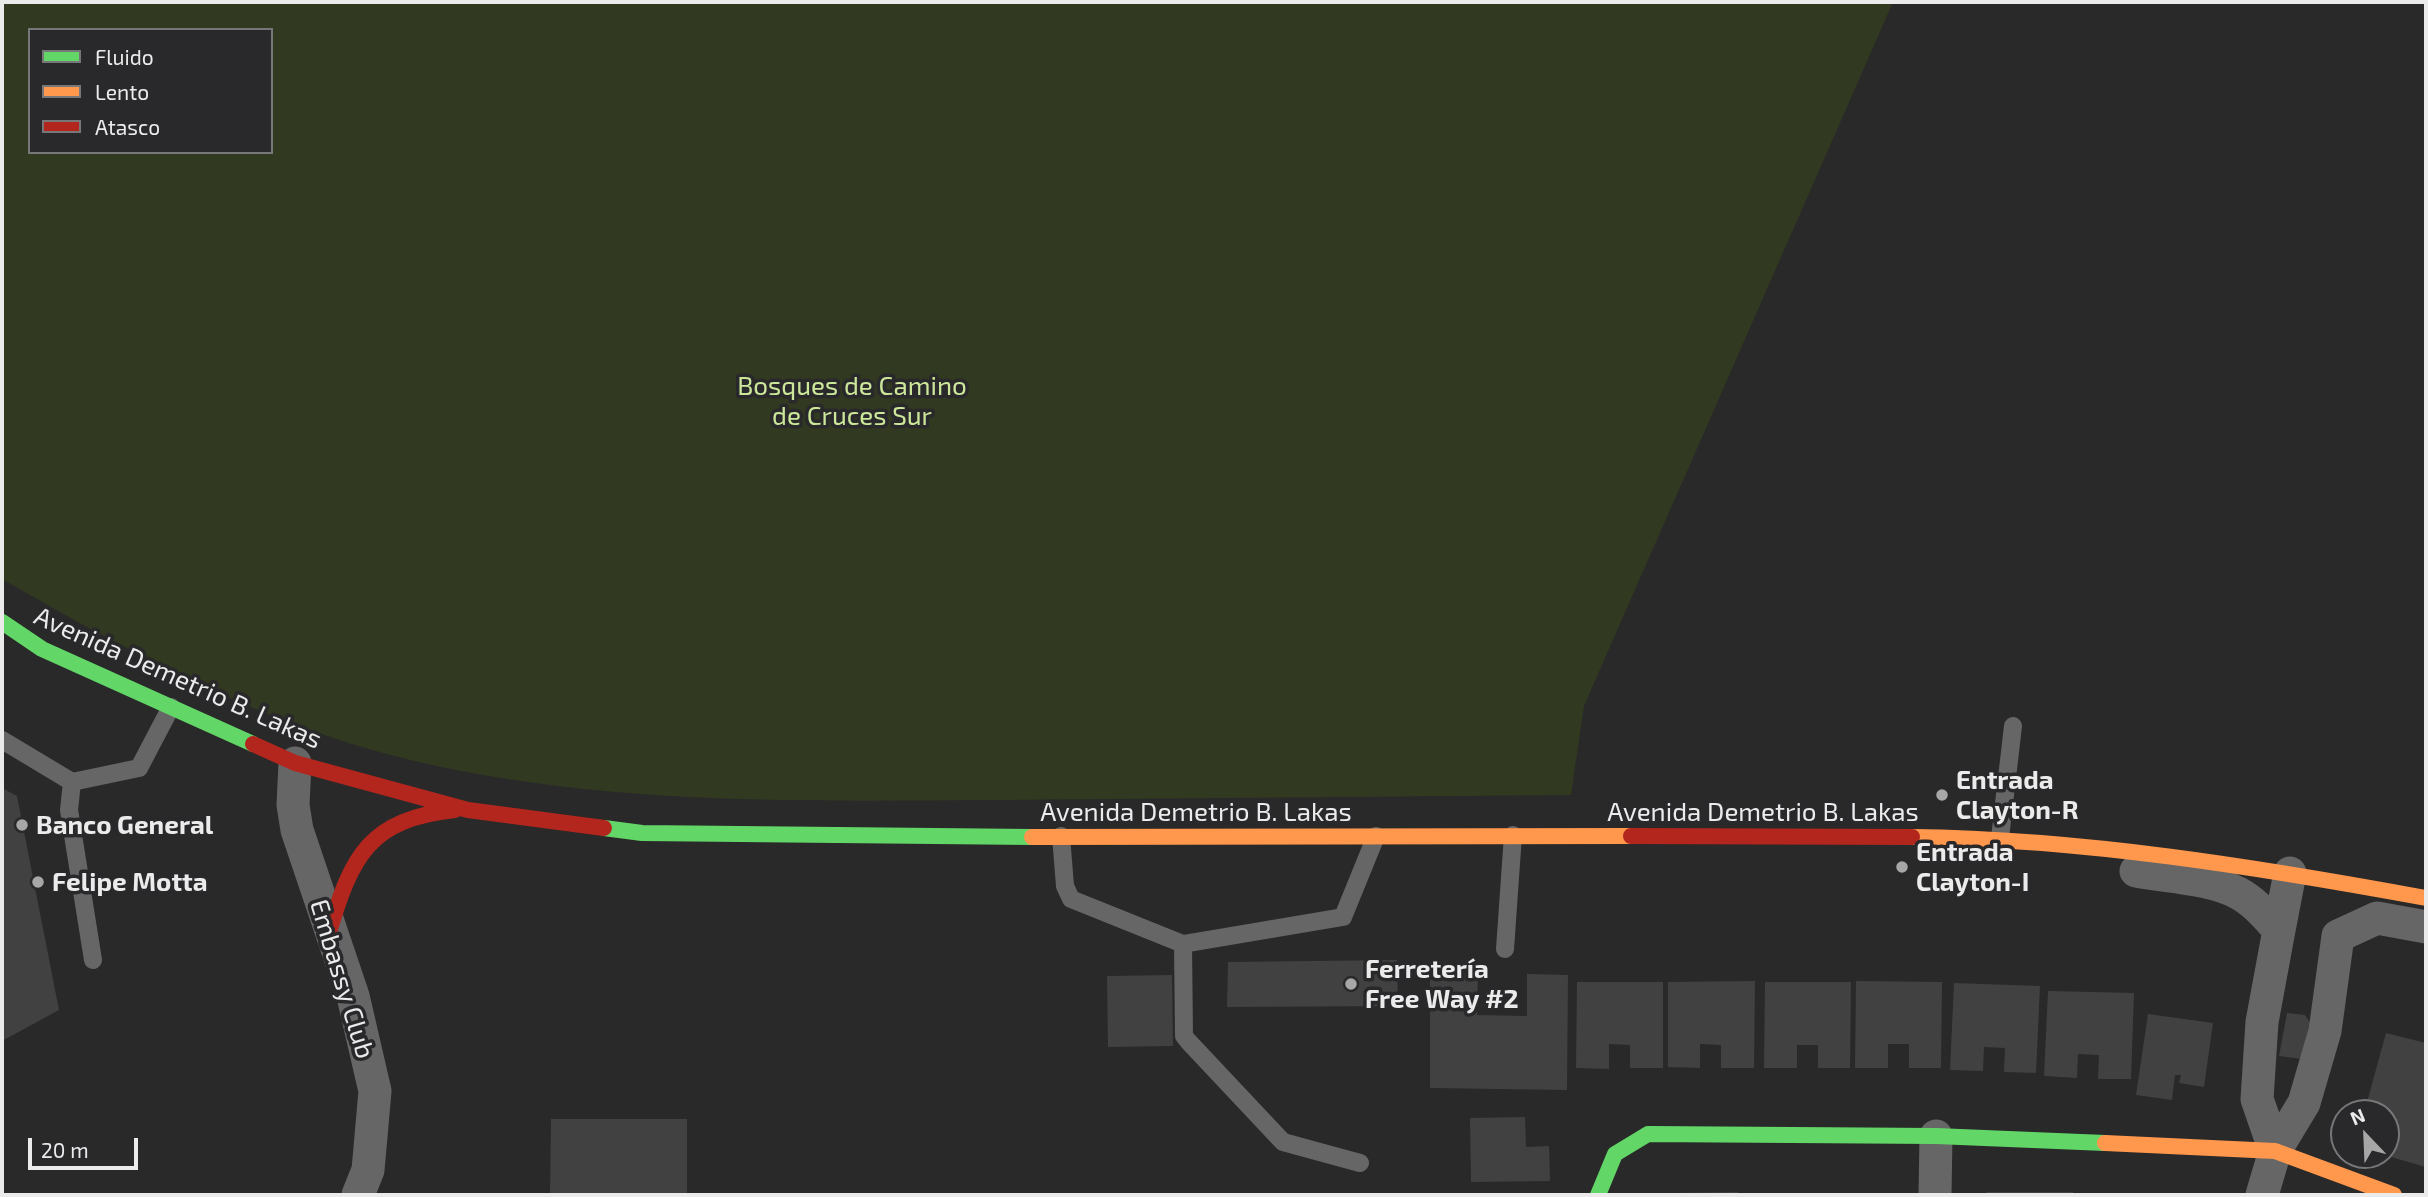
<!DOCTYPE html>
<html>
<head>
<meta charset="utf-8">
<style>
  body { margin:0 }
  #map { position:relative; width:2428px; height:1197px; overflow:hidden; background:#292929; font-family:"Exo 2",sans-serif }
  canvas { display:block }
  .frame { position:absolute; inset:0; border:4px solid #ecebec; pointer-events:none }
  .legend { position:absolute; left:28px; top:28px; width:245px; height:126px; box-sizing:border-box; background:#29282a; border:2px solid #777678; margin:0; padding:9px 12px; list-style:none; font-size:21px; color:#ecebec }
  .legend li { display:flex; align-items:center; gap:14px; height:35px }
  .legend b { width:35px; border:2px solid #777678 }
  .north { position:absolute; left:2330px; top:1099px; width:70px; height:70px; box-sizing:border-box; background:#29282a; border:2px solid #777678; border-radius:50%; rotate:337deg; font-size:19px; font-weight:700; line-height:28px; text-align:center; color:#ecebec }
  .north::after { content:''; display:block; margin:auto; width:24px; height:32px; background:#a8a7a8; clip-path:polygon(50% 0,100% 100%,50% 72%,0 100%) }
  .scale { position:absolute; left:28px; top:1138px; width:110px; height:32px; box-sizing:border-box; border:4px solid #ecebec; border-top:0; padding-left:9px; font-size:21px; line-height:24px; white-space:nowrap; color:#ecebec; -webkit-text-stroke:5px #29282a; paint-order:stroke }
</style>
</head>
<body>
<div id="map">
<canvas width="2428" height="1197"></canvas>
<div class="frame"></div>
<ul class="legend">
<li><b style="height:9px;background:#63d668"></b>Fluido</li>
<li><b style="height:9px;background:#ff974d"></b>Lento</li>
<li><b style="height:9px;background:#b3261e"></b>Atasco</li>
</ul>
<div class="north">N</div>
<div class="scale">20 m</div>
</div>
<script>
const context = document.querySelector('canvas').getContext('2d');
context.lineJoin = 'round';
function paint(path, color) { context.fillStyle = color; context.fill(path, 'evenodd'); }
function stroke(path, color, width, dash) { context.strokeStyle = color; context.lineWidth = width; context.lineCap = dash ? 'butt' : 'round'; context.setLineDash(dash || []); context.stroke(path); }
function label(font, color, halo, rows, align = 'center') {
  context.font = font + ' "Exo 2",sans-serif'; context.lineWidth = 7; context.setLineDash([]); context.textBaseline = 'middle'; context.strokeStyle = halo; context.fillStyle = color; for (const [text, x, y, turn = 0] of rows) {
    context.save(); context.translate(x, y); context.rotate((+turn || 0) * Math.PI / 180); context.textAlign = isNaN(turn) ? turn : align; if (halo) context.strokeText(text, 0, 0); context.fillText(text, 0, 0); context.restore();
  }
}
const green = new Path2D(`
  M2 2H1893L1584 706 1571 795C1379 797 1187 798 996 800 802 801 606 806 415 761 268 727 132 654 2 579ZM30 30H271V152H30Z`);
const building = new Path2D(`
  M2 788 17 796 59 1010 2 1041Z
  M1397 960 1398 1006 1227 1007 1228 962Z
  M1478 972 1477 1015 1527 1016V974L1568 975 1567 1090 1430 1088V977Z
  M1172 975 1173 1046 1108 1047 1107 976Z
  M1755 981 1754 1068H1721V1045L1700 1044V1068L1668 1067V982Z
  M1856 981 1942 982 1941 1068H1909V1044H1888V1068H1855Z
  M1577 982H1663V1068H1630V1045L1609 1044V1069L1576 1068Z
  M1765 982H1851L1850 1068H1818V1045H1797V1068H1764Z
  M1954 983 2040 986 2036 1073 2004 1072 2005 1048 1984 1047 1983 1071 1950 1070Z
  M2048 991 2134 993 2131 1079H2098L2099 1055 2078 1054 2077 1078 2044 1076Z
  M2287 1013 2305 1015 2311 1024 2302 1059 2279 1056Z
  M2148 1014 2213 1023 2204 1087 2179 1083 2181 1075H2175L2172 1100 2136 1095Z
  M2386 1033 2426 1043V1167L2391 1157 2397 1138 2386 1135V1113H2364Z
  M1525 1117 1526 1147 1549 1146 1550 1181 1471 1182 1470 1118Z
  M551 1119H687V1195H550Z
  M1738 1192V1195H1672V1193Z
  M1986 1192H2073V1195H1986Z`);
const lane = new Path2D(`
  M2 740 72 782 139 768 171 707
  M72 782 69 810 93 960
  M1061 836 1065 886 1071 899 1183 944 1184 1036 1188 1041 1283 1142 1360 1163
  M2000 838 2013 726
  M1183 944 1343 917 1376 836
  M1505 949 1513 835`);
const street = new Path2D(`
  M295 763 293 805 297 830 353 996 375 1091 368 1170 358 1195
  M2136 871C2168 877 2209 878 2238 893 2255 902 2267 917 2279 930L2262 1022 2257 1099 2275 1151
  M2279 930 2290 873
  M1935 1195 1936 1136
  M2262 1195 2275 1151 2304 1103 2325 1031 2338 936 2377 918 2426 927`);
const fast = new Path2D(`
  M2 622 42 649 253 744
  M604 828 642 833 1032 837
  M1598 1195 1615 1154 1648 1134 1936 1136 2105 1143`);
const slow = new Path2D(`
  M1032 837 1631 836
  M1912 837C2084 839 2257 867 2426 898
  M2105 1143 2275 1151 2394 1195`);
const jam = new Path2D(`
  M253 744 295 763 468 810 604 828
  M1631 836 1912 837
  M329 932C352 855 370 819 455 810`);
const markers = [
  [1942,795,7,"#a8a7a8"],
  [22,825,7,"#a8a7a8"],
  [1902,867,7,"#a8a7a8"],
  [38,882,7,"#a8a7a8"],
  [1351,984,7,"#a8a7a8"]
];
const parkNames = [
  ["Bosques de Camino",852,386],
  ["de Cruces Sur",852,416]
];
const streetNames = [
  ["Avenida Demetrio B. Lakas",178,678,24],
  ["Avenida Demetrio B. Lakas",1196,812],
  ["Avenida Demetrio B. Lakas",1763,812],
  ["Embassy Club",342,979,73]
];
const poiNames = [
  ["Entrada",1956,780],
  ["Clayton-R",1956,810],
  ["Banco General",36,825],
  ["Entrada",1916,852],
  ["Clayton-I",1916,882],
  ["Felipe Motta",52,882],
  ["Ferretería",1365,969],
  ["Free Way #2",1365,999]
];
paint(green, '#313921');
paint(building, '#414141');
stroke(lane, '#666667', 18);
stroke(street, '#666667', 33);
stroke(fast, '#63d668', 16);
stroke(slow, '#ff974d', 16);
stroke(jam, '#b3261e', 16);
for (const [x, y, r, color] of markers) { const dot = new Path2D(); dot.arc(x, y, r, 0, 2 * Math.PI); context.fillStyle = color; context.fill(dot); stroke(dot, '#29282a', 2.5); }
label('26px', '#cce799', '#29282a', parkNames);
label('26px', '#ecebec', '#29282a', streetNames);
label('bold 26px', '#ecebec', '#29282a', poiNames, 'left');
</script>
</body>
</html>
